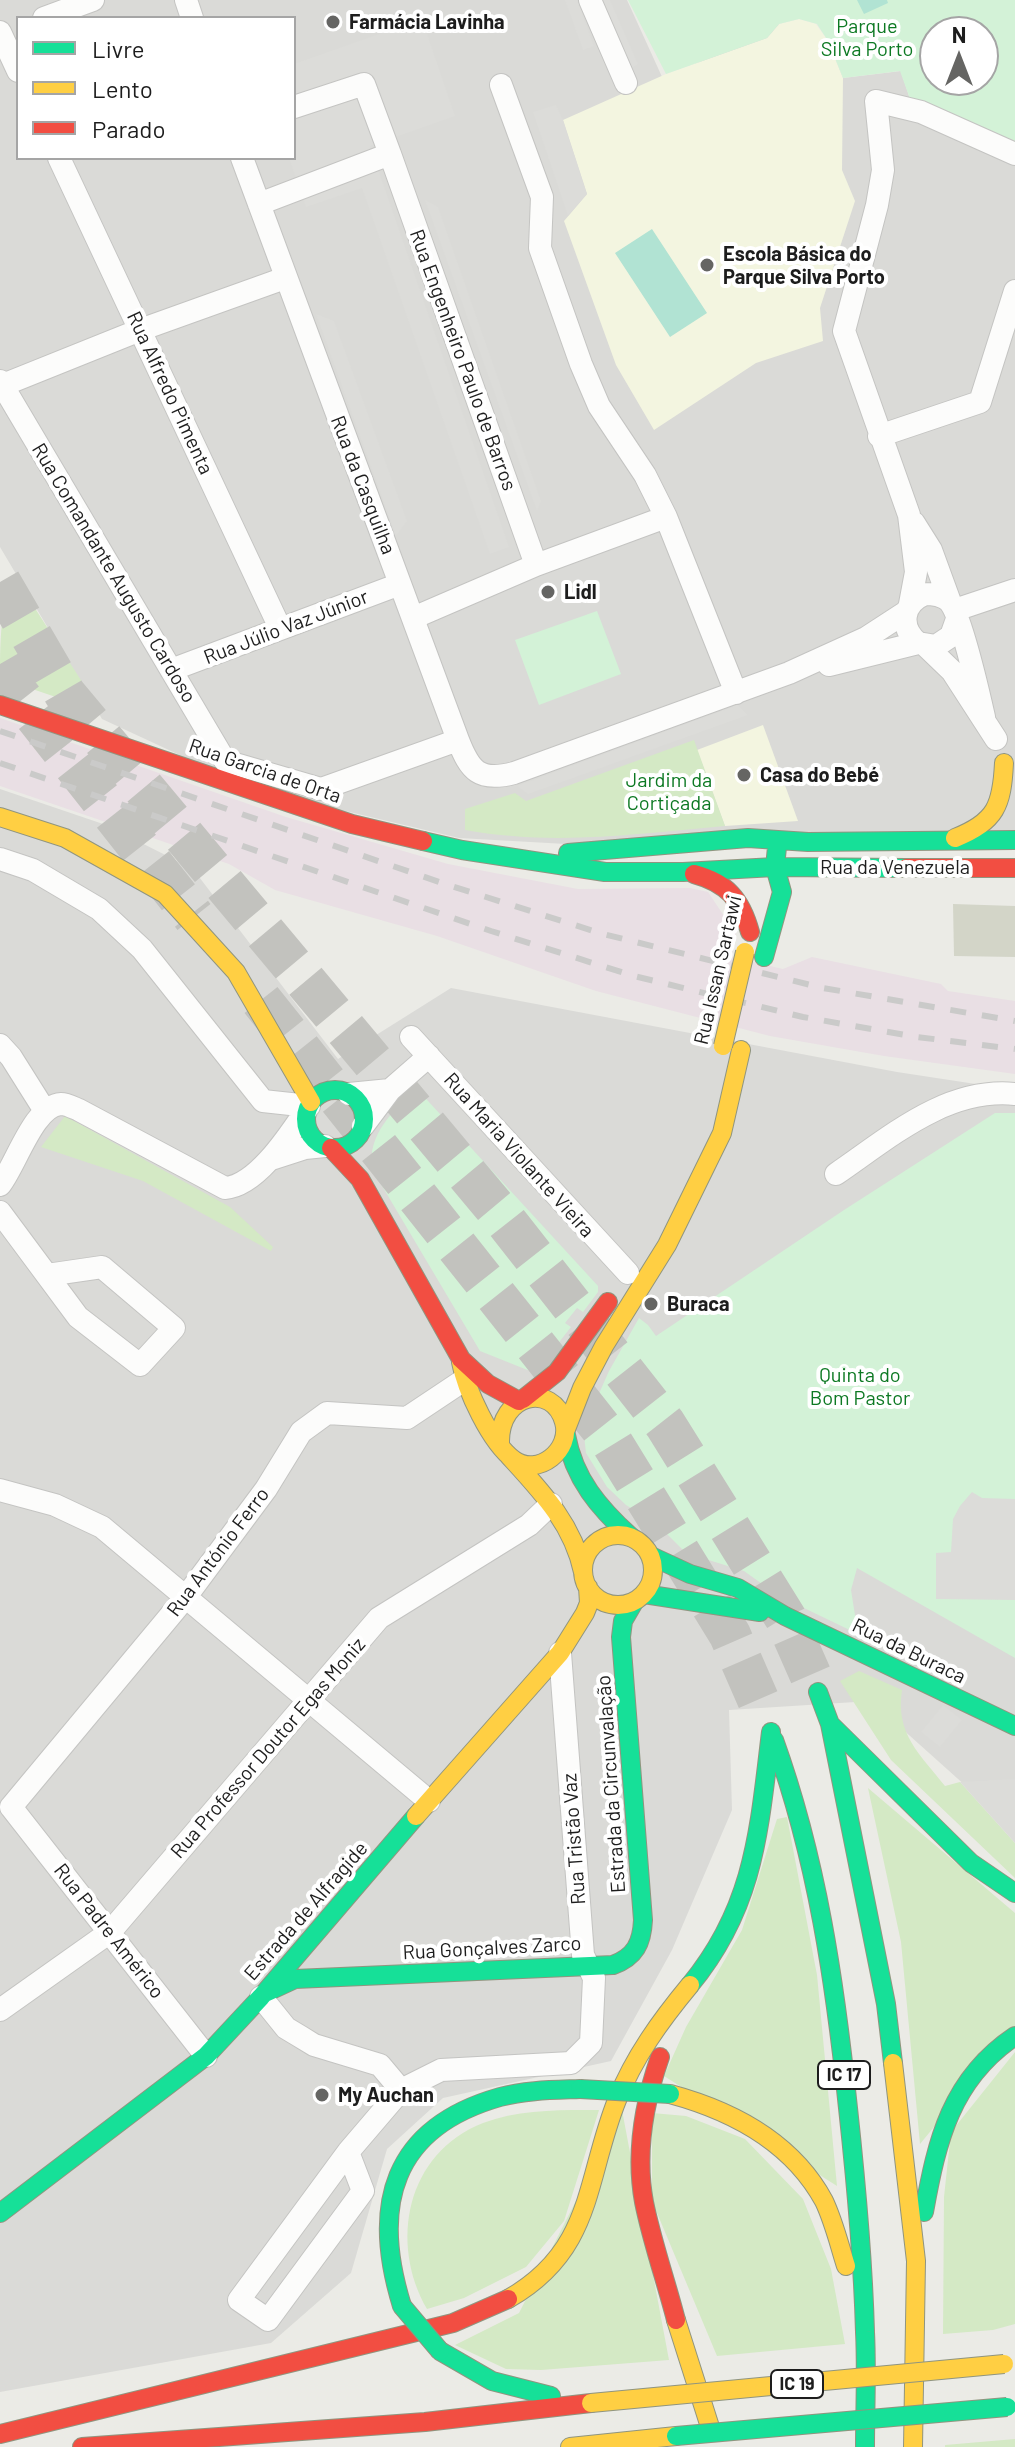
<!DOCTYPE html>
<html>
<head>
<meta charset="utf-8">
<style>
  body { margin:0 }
  #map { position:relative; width:1015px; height:2447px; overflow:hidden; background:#ebebe6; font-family:Barlow,sans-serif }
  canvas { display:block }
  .legend { position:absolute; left:16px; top:16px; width:280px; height:144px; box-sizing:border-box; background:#fff; border:2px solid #a5a5a5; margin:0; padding:10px 14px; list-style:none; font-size:24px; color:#1d1d1d }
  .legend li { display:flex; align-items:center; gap:16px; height:40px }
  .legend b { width:40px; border:2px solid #a5a5a5 }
  .north { position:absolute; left:919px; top:16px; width:80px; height:80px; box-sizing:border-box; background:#fff; border:2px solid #a5a5a5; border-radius:50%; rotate:0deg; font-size:22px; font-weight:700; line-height:32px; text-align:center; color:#1d1d1d }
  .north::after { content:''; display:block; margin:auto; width:28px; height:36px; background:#656563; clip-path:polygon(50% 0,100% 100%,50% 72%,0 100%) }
</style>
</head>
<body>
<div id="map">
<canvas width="1015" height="2447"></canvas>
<ul class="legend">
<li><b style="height:10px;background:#16e098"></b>Livre</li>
<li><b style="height:10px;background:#ffcf43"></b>Lento</li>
<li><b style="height:10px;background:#f24e42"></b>Parado</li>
</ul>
<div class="north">N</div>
</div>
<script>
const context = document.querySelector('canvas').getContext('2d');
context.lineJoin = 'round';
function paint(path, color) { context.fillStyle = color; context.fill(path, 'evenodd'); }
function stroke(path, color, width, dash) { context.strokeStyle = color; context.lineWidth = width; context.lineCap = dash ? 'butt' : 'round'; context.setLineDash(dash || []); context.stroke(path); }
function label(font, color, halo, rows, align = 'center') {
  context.font = font + ' Barlow,sans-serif'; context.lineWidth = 8; context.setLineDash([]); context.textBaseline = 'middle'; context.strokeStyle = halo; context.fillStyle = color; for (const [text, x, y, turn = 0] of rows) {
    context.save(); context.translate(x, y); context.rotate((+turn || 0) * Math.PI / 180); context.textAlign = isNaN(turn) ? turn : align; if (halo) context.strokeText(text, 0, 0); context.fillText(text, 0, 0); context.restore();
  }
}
const residential = new Path2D(`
  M0 0H627L663 79 779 24 828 41 843 78 901 71 910 99 1015 141V846L566 844 459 838 253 789 102 719 0 547ZM18 18H294V158H18Z
  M0 789 106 825 193 869 338 1059 451 988 897 1072 1015 1090V1830L871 1701 729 1710 732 1810 672 1950 611 2061 443 2098 387 2149 351 2273 271 2343 0 2392Z`);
const industrial = new Path2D(`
  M0 718 286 817 448 864 578 889 690 888 708 892 736 934 731 957 783 969 812 957 941 984 948 991 1015 1001V1074L884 1056 770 1036 596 991 437 936 275 890 229 864 0 786Z`);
const education = new Path2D(`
  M799 19 816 24 828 41 843 78 842 170 855 201 820 308 823 341 756 363 654 430 616 365 564 221 587 194 563 120 666 74 767 38 779 24Z
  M763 725 798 821 725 826 697 750Z`);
const construction = new Path2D(`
  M953 904 1015 906V957L954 956Z`);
const grass = new Path2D(`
  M15 577 93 699 88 708 0 678C0 652 0 592 15 577Z
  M694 740 725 826C636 834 554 846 465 830V809L515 793 526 801Z
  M65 1116 230 1207 273 1247 271 1251 143 1181 41 1147Z
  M859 1671 902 1690C895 1734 920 1754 945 1786L960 1782 1015 1843V1878L891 1760 840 1681Z
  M868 1788 1015 1913V2028L920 2144 901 1942Z
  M787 1817 817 1975 837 2186 664 2076 686 2027 742 1930 777 1819Z
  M1015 2052V2324L993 2330 943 2334 944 2197 951 2132Z
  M599 2110 564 2221 526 2267 464 2298 427 2309C389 2243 406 2153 483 2123 520 2109 561 2110 599 2110Z
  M622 2110 669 2360 541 2370 506 2369 455 2345 519 2313Z
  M652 2113 686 2116 745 2139 803 2199 831 2269 845 2344 717 2356 652 2201Z
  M1015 2439V2447H945V2445Z`);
const park = new Path2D(`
  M628 0H1015V141L910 99 900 71 843 78 828 41 817 24 799 19 779 24 767 38 666 74ZM935 32H983V80H935Z
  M597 611 621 674 539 705 515 640Z
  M417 1089 598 1286V1292L583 1312 577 1308 565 1323 571 1327 535 1373 480 1351 372 1169C367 1135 393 1110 417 1089Z
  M995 1113H1015V1658L857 1568 851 1590 858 1634 779 1596 744 1571 686 1553 656 1523 626 1505 607 1487 586 1453 584 1435 593 1407 609 1371 639 1318 648 1325 656 1336 844 1210Z`);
const pitch = new Path2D(`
  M857 0H887L888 3 864 14Z
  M652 229 707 313 670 337 615 253Z`);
const parking = new Path2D(`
  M565 0H577L594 46 583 50Z
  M598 0H610L638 64 629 70Z
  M422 19 455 116 370 146 509 547 490 554 362 188 306 207 289 158H294V64Z
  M556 105 563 120 587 194 568 216 533 112Z
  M425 200 438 207 541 501 537 511Z
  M316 314 334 321 407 521 396 536Z
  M738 705 748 715 528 794 517 786Z
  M972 1492 982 1498 1015 1499V1600L936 1599V1553L951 1552 953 1519 960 1506Z
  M943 1705 962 1720 940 1747 921 1732Z
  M1015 1779V1843L960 1782Z`);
const highwayTunnel = new Path2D(`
  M0 582 65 694 497 1210 665 1424 785 1617 818 1692
  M0 664 15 690 194 917
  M261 1000 609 1438 730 1635 764 1713`);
const street = new Path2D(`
  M186 0 192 18
  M590 0 626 83
  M44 18 93 0
  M0 32 18 71
  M501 85 542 197 540 248 581 364 599 406 645 475 666 517 736 693
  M390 154 536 565
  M59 158 280 628
  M242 158 458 740C470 771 479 782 514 773L789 673 866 638 906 612
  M259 204 390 154 364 84 294 107
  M0 381 225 761 321 789 458 740
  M3 385 140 330 285 278
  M879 436 980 402 1015 291
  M914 523 931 550 950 602
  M910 604 916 572 909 515 844 331 877 205 883 170 876 101 921 112 1015 154
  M955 610 1015 590
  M413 618 536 565 666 517
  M957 619 951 636 936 646 918 643C899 627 902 604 925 594 934 594 942 595 949 601 961 614 979 695 984 717
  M926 646 952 671 996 739
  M829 665 918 643
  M171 670 400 584
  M0 859 33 870 99 909 142 949 263 1101 309 1106
  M411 1037 628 1273
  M0 1045 11 1057 45 1111
  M349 1094 390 1090
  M363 1126 390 1090 429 1056
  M271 1159 305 1148 325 1146
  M836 1174C889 1138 946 1087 1015 1094
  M0 1185C16 1165 34 1105 61 1104 67 1104 74 1108 79 1110L225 1188C257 1186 290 1134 307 1109
  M0 1212 78 1317 140 1365 174 1328 102 1267 47 1275
  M0 1490 55 1505 102 1527 429 1801
  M11 1807 185 1598 266 1489 301 1432 327 1413 407 1418 464 1380
  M11 1807 206 2056
  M261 1997 286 2028 301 2037 314 2045 380 2065 401 2090
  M0 2010 110 1932 379 1618 529 1525 551 1504
  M348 2152 401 2090 441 2070 571 2063 591 2043 594 1978 583 1955 560 1653
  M348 2152 363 2191 268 2320 239 2300Z`);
const fast = new Path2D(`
  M423 841 462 850 605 872H683L775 867 906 868
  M568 853 748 838 808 842 1015 840
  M764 957 782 892 775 867 777 847
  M306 1119a29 29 0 1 1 58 0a29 29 0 1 1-58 0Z
  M566 1435C574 1479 599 1508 631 1537
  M651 1556 690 1574 738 1588 785 1616 1015 1726
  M644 1594 760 1612
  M818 1692 830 1724 886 2004 893 2063
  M830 1724 971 1863 1015 1893
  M774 1740C817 1859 835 1982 848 2108 856 2182 863 2257 865 2332 867 2370 865 2409 865 2447
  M690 1985C755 1906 759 1830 771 1732
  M267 1992 295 1979 613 1965C635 1957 642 1943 643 1920L621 1637 623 1621 634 1602
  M924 2212C937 2140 951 2079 1015 2036
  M0 2213 206 2056 261 1997 416 1816
  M402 2306C371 2206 391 2128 500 2097 526 2090 554 2090 580 2089
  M440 2351 492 2381 551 2396`);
const slow = new Path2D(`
  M0 817 65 838 165 894 236 972 311 1102
  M955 838C996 822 1002 805 1004 763
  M461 1362C466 1390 490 1442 514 1460 538 1477 572 1450 564 1422 553 1382 499 1393 500 1443
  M566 1429 582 1388 604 1346 667 1245 722 1133 741 1050
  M509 1456C541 1491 573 1524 583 1572
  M583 1570a35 35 0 1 1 70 0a35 35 0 1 1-70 0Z
  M416 1816 560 1653 585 1613 589 1603 588 1587
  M893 2063 916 2261 913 2447
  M670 2094C733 2111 792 2142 824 2201 834 2222 839 2244 846 2266
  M508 2299C594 2250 585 2180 617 2100 634 2057 661 2020 690 1985
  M676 2320 710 2427
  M570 2447 676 2436`);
const jam = new Path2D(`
  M0 705 352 824 423 841
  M906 868H1015
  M694 874C727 883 741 899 750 932
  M331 1148 360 1179 461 1359 488 1384 519 1401
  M523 1399 557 1372 608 1302
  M660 2057C644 2103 635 2153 644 2202 652 2242 666 2281 676 2320
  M0 2434 453 2323 508 2299
  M82 2447 425 2422 591 2403`);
const rail = new Path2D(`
  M0 731 445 884 603 934 823 988 1015 1021
  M0 763 491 931 634 976 803 1017 917 1037 1015 1049`);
const fastBridge = new Path2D(`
  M580 2089 670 2094
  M402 2306 440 2351
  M676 2436 1007 2407`);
const slowBridge = new Path2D(`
  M723 1046 745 952
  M591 2403 1004 2364`);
const markers = [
  [333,22,8,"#656563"],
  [707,265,8,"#656563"],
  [548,592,8,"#656563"],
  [744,775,8,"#656563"],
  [651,1304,8,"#656563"],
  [322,2095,8,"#656563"]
];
const shields = [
  [844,2075,52],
  [797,2384,52]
];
const shieldNames = [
  ["IC 17",844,2075],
  ["IC 19",797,2384]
];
const poiNames = [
  ["Farmácia Lavinha",349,22],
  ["Escola Básica do",723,254],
  ["Parque Silva Porto",723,277],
  ["Lidl",564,592],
  ["Casa do Bebé",760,775],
  ["Buraca",667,1304],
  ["My Auchan",338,2095]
];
const parkNames = [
  ["Parque",867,26],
  ["Silva Porto",867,49],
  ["Jardim da",669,780],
  ["Cortiçada",669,803],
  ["Quinta do",860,1375],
  ["Bom Pastor",860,1398]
];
const streetNames = [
  ["Rua Engenheiro Paulo de Barros",463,360,70],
  ["Rua Alfredo Pimenta",170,393,65],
  ["Rua da Casquilha",363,485,69],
  ["Rua Comandante Augusto Cardoso",114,573,59],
  ["Rua Júlio Vaz Júnior",286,627,-21],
  ["Rua Garcia de Orta",265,771,19],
  ["Rua da Venezuela",895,867],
  ["Rua Issan Sartawi",718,970,-77],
  ["Rua Maria Violante Vieira",519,1155,48],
  ["Rua António Ferro",218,1552,-53],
  ["Rua da Buraca",909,1651,26],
  ["Rua Professor Doutor Egas Moniz",268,1748,-49],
  ["Estrada da Circunvalação",611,1784,-94],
  ["Rua Tristão Vaz",574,1839,-94],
  ["Estrada de Alfragide",306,1911,-49],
  ["Rua Padre Américo",109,1931,52],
  ["Rua Gonçalves Zarco",492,1948,-3]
];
paint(residential, '#dadad7');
paint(industrial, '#e9dfe4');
paint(education, '#f3f5e0');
paint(construction, '#d3d5c8');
paint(grass, '#d4e9c5');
paint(park, '#d3f2d7');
paint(pitch, '#b1e3d3');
paint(parking, '#dcdcd9');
stroke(highwayTunnel, '#c2c2be', 42, [42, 21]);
stroke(street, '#c4c4c2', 24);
stroke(fast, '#90957f', 20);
stroke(slow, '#90957f', 20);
stroke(jam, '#90957f', 20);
stroke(street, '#fcfcfb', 22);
stroke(fast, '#16e098', 18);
stroke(slow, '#ffcf43', 18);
stroke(jam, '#f24e42', 18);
stroke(rail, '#cacac9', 6, [16, 16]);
stroke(fastBridge, '#90957f', 20, []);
stroke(slowBridge, '#90957f', 20, []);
stroke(fastBridge, '#16e098', 18);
stroke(slowBridge, '#ffcf43', 18);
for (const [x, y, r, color] of markers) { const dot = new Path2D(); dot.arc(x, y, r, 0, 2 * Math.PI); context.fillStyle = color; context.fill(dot); stroke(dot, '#fff', 3); }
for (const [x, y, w] of shields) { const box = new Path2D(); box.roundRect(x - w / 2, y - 14, w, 28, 6); context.fillStyle = '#fff'; context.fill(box); stroke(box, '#1d1d1d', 2); }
label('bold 18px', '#1d1d1d', null, shieldNames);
label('bold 20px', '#1d1d1d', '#fff', poiNames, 'left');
label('20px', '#0d7923', '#fff', parkNames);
label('20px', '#1d1d1d', '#fff', streetNames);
</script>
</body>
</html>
